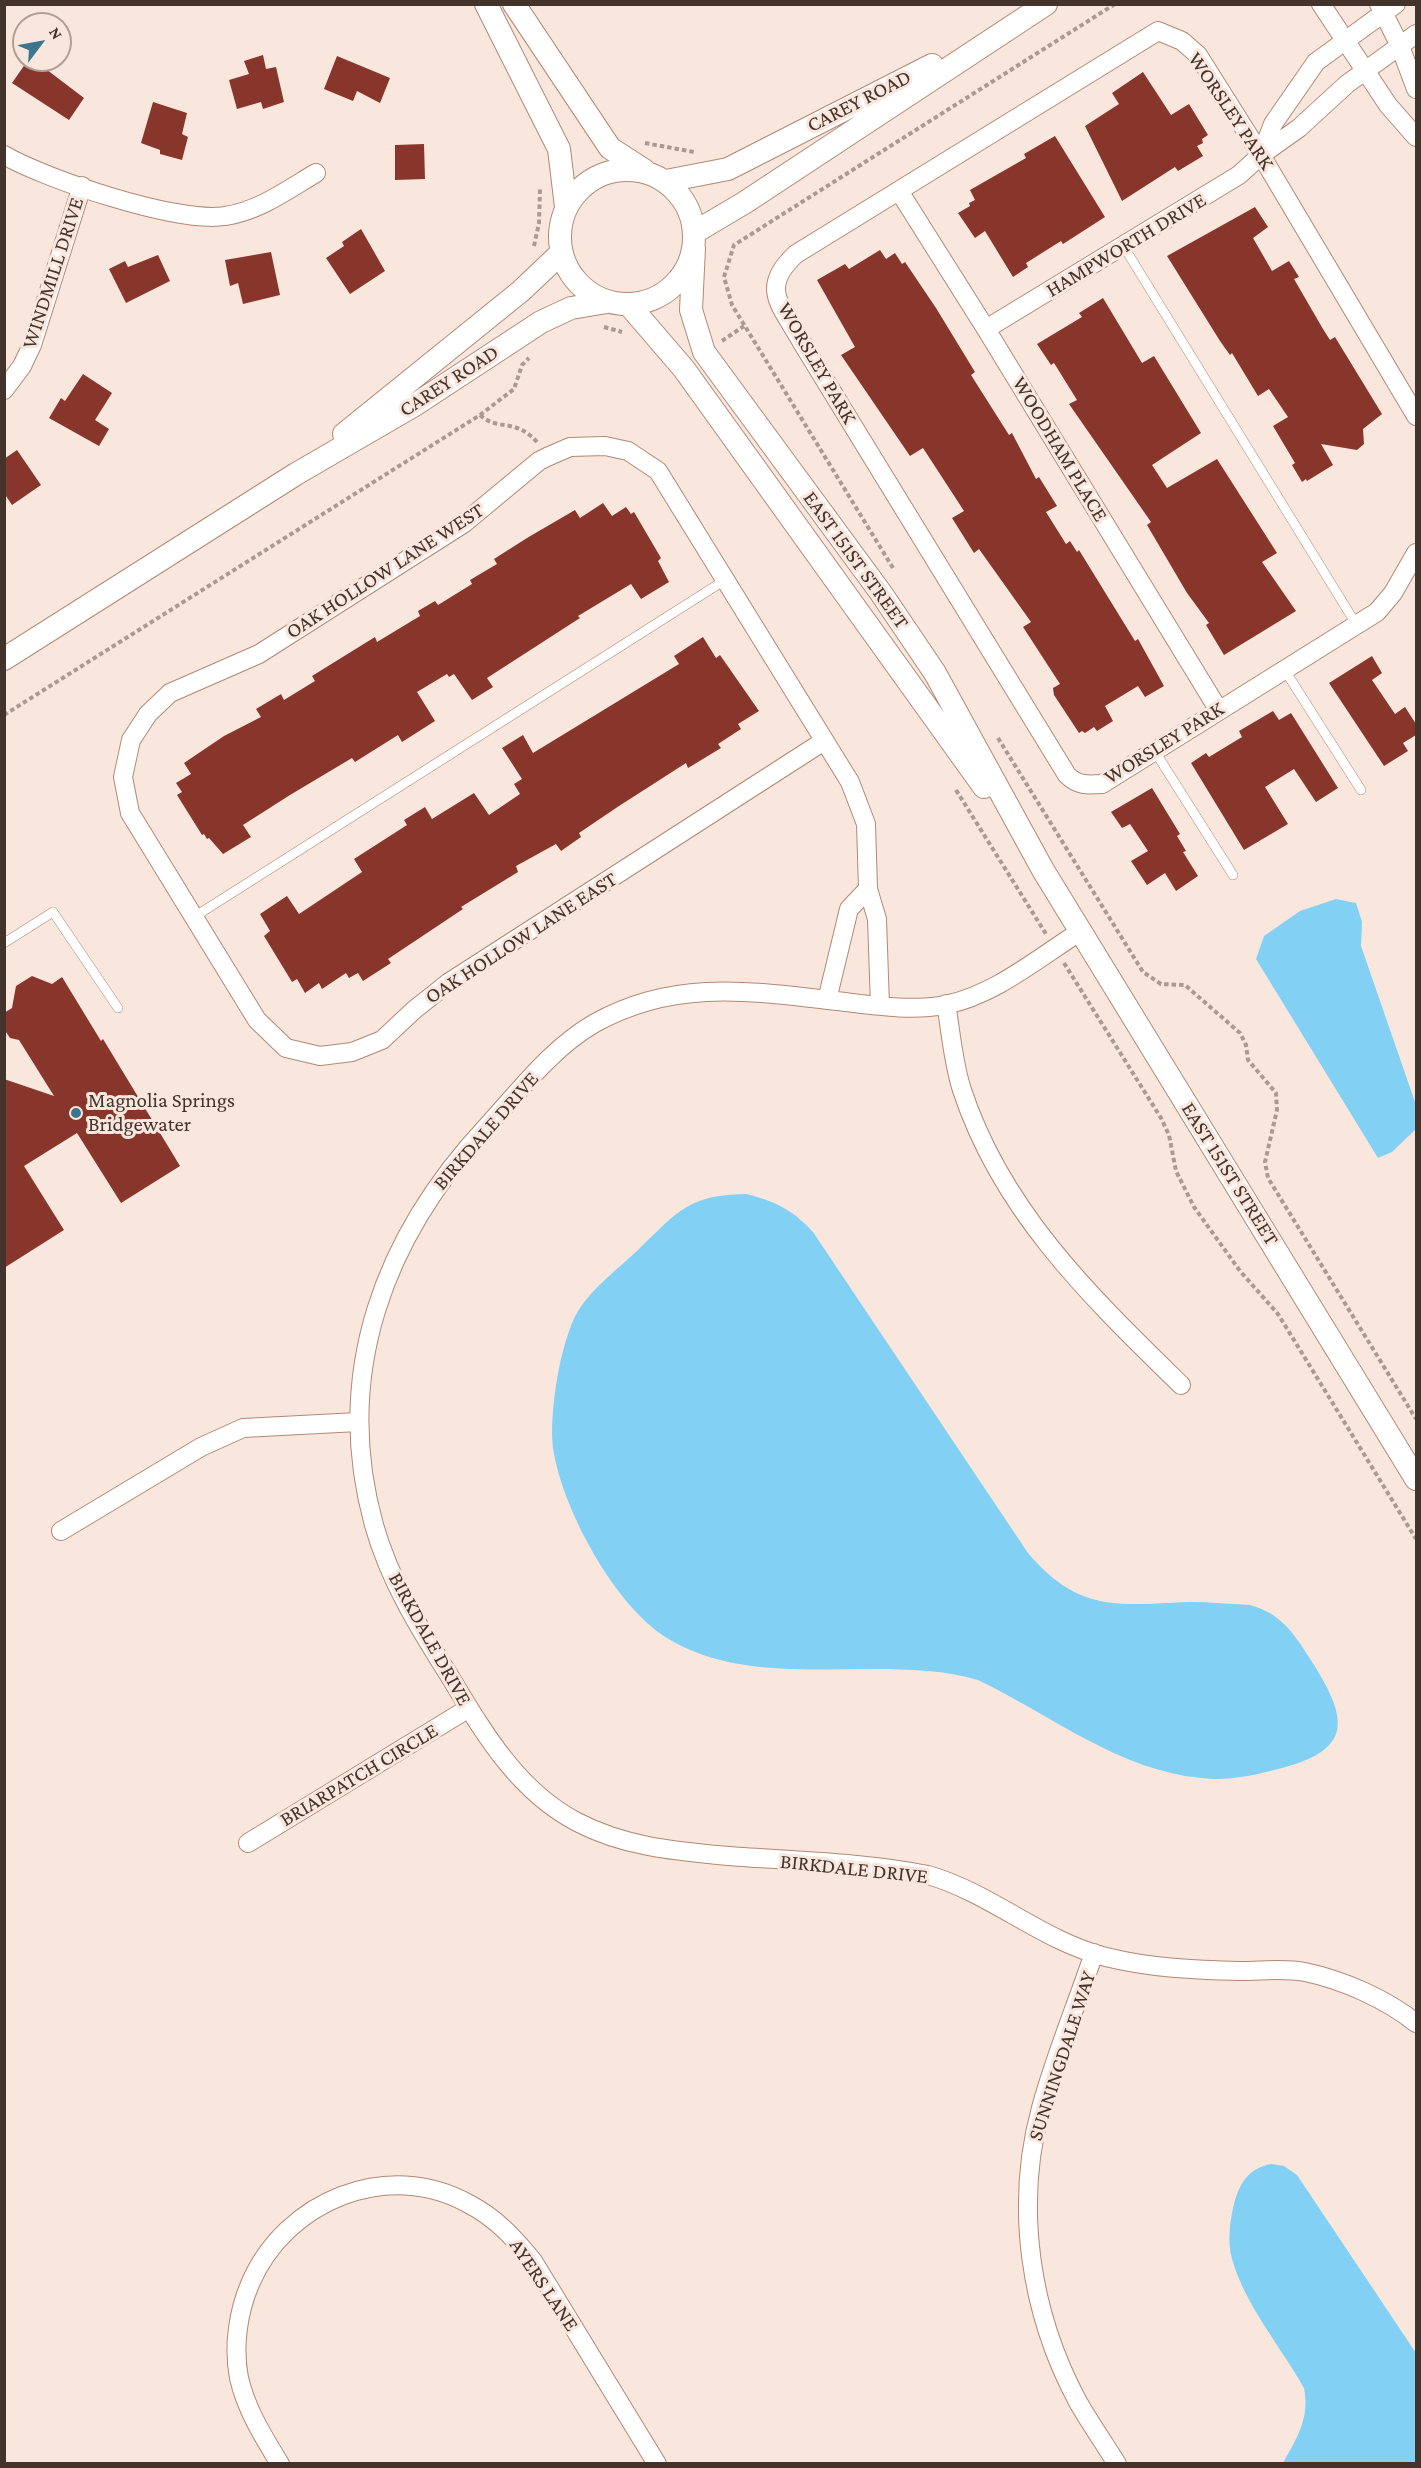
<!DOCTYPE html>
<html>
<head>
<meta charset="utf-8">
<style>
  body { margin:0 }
  #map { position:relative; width:1421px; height:2468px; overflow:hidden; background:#f9e7de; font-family:"Crimson Pro",serif }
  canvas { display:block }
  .frame { position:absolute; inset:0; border:6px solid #44332a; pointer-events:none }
  .north { position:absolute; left:12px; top:12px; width:60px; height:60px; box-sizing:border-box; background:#f9e7de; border:2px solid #b19f96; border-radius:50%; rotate:58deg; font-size:16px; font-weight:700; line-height:24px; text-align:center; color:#44332a }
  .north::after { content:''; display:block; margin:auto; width:21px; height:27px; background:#3c758e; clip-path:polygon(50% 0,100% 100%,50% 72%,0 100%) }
</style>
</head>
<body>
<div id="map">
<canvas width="1421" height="2468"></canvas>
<div class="frame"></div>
<div class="north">N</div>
</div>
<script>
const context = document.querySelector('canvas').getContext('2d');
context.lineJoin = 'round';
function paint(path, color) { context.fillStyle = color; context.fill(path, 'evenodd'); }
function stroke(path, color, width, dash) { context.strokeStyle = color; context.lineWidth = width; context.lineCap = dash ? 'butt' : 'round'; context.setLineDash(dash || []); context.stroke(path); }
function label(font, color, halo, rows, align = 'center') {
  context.font = font + ' "Crimson Pro",serif'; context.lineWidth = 6; context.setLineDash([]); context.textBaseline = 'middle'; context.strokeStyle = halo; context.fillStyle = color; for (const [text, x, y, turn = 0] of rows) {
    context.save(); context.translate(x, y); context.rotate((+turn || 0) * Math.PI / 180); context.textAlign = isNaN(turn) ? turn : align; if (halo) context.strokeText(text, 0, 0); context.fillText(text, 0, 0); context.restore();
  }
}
const water = new Path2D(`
  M1336 899 1356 903 1362 922 1361 946 1415 1102V1130L1392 1152 1378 1158 1256 959 1264 936 1300 911Z
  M746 1194C775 1201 793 1210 813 1232L1028 1553C1079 1613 1118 1605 1190 1602 1210 1602 1230 1604 1250 1605 1280 1613 1293 1632 1309 1657 1349 1719 1356 1751 1274 1770 1251 1776 1226 1781 1202 1778 1120 1771 1051 1715 978 1680 881 1652 758 1694 667 1638 615 1606 562 1509 553 1448 549 1413 560 1342 578 1311 593 1287 618 1269 638 1250 678 1212 687 1195 746 1194Z
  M1271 2164 1284 2166 1297 2175 1416 2353V2463H1283C1297 2438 1310 2418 1304 2388 1281 2347 1245 2305 1232 2259 1227 2241 1230 2219 1235 2200 1241 2181 1250 2168 1271 2164Z`);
const building = new Path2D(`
  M263 55 266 69 276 67 284 102 263 109 261 102 237 109 229 80 249 74 244 61Z
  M337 56 390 78 380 103 357 91 353 101 324 89Z
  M28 60H34L84 98 69 120 12 83Z
  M1143 72 1171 115 1189 104 1208 135 1202 139 1203 143 1197 146 1203 156 1178 171 1175 167 1122 201 1085 126 1119 104 1112 93Z
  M153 102 187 113 182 134 188 137 182 160 160 154V150L141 143Z
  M1055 136 1105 217 1063 244 1061 241 1026 263 1028 267 1013 277 985 231 975 238 958 213 970 206 969 203 975 200 970 190 1026 158 1024 154Z
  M424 144 425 179 395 180V145Z
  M1255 207 1268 227 1253 238 1272 271 1289 261 1299 277 1294 279 1323 329 1330 340 1335 337 1382 414 1363 429 1364 444 1357 450 1321 444 1333 465 1307 481 1306 479 1302 482 1292 465 1295 463 1273 426 1288 417 1269 389 1258 396 1232 353 1230 355 1220 341 1167 256Z
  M361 229 385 271 350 294 326 258 344 246 342 242Z
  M880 250 886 259 895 253 902 264 905 262 936 308 975 372 971 375 1009 435 1012 433 1036 479 1039 477 1057 506 1046 512 1066 544 1070 541 1077 552 1079 550 1135 641 1138 639 1164 686 1145 697 1138 686 1105 706 1113 721 1097 731 1094 727 1085 733 1082 731 1079 733 1054 695 1053 688 1060 684 1023 627 1031 622 979 549 974 553 952 518 964 511 923 448 910 456 841 355 855 347 817 280 845 264 849 269Z
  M271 252 280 295 243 304 238 283 230 286 225 260Z
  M158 255 170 281 126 303 109 269 125 261 128 267Z
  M1103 298 1142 363 1154 356 1201 433 1152 465 1167 488 1217 459 1277 553 1262 562 1296 611 1224 655 1206 625 1209 623 1187 593 1147 525 1151 522 1069 404 1077 400 1054 363 1051 365 1037 344 1082 317 1079 313Z
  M83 374 112 393 95 420 109 429 99 446 49 418 61 398 65 401Z
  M17 450 41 485 12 505 4 493V459Z
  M603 503 612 516 626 507 631 514 634 512 661 558 658 561 669 582 641 599 631 584 578 616 580 618 487 678 493 687 472 700 454 674 449 677 447 674 417 692 435 721 402 742 398 735 355 762 352 758 290 795 243 825 251 837 223 854 209 838 207 839 204 834 202 835 177 795 182 792 176 783 191 774 184 763 224 736 261 717 256 709 281 694 284 700 315 681 312 676 375 637 377 642 420 616 418 611 435 601 438 605 472 584 470 580 497 564 494 559 527 538 575 510 580 518Z
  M703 637 716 658 720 655 759 711 738 724 741 729 718 744 721 748 688 768 686 763 619 806 579 833 581 837 561 851 556 844 516 866 518 872 461 907 463 909 388 959 391 963 363 981 358 973 349 978 346 973 322 989 319 983 305 993 297 979 292 982 264 936 270 931 260 914 287 896 299 914 362 872 354 859 407 825 404 820 425 807 432 819 474 793 489 815 520 794 514 784 522 779 502 748 523 735 533 753 679 664 674 656Z
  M1372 656 1382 673 1372 680 1395 714 1405 707 1416 724V735L1403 743 1408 751 1384 766 1329 683Z
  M1273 711 1279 720 1291 713 1338 788 1316 802 1294 769 1265 787 1288 824 1244 850 1191 763 1206 753 1209 757 1242 737 1239 731Z
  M1152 788 1180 834 1177 836 1186 851 1183 852 1198 876 1176 891 1165 873 1147 885 1131 861 1148 851 1130 824 1122 828 1111 812Z
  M32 976 52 984 62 977 101 1041 103 1039 180 1166 121 1203 77 1133 24 1166 64 1230 4 1268V1079L54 1096 19 1040 10 1038 4 1029V1013L12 1008 16 986Z`);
const path = new Path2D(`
  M645 143 694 152
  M534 246 539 223 540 189
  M604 327 622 332
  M722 341 744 326
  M480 415C499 432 514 417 537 442
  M893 568 732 305 724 277 734 245 1115 4
  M4 715 480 415 514 389 522 365 529 358
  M998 738 1143 972 1161 984 1185 985 1240 1033 1246 1045 1248 1060 1276 1093 1277 1110 1265 1162 1268 1178 1416 1419
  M956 790 1046 934
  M1064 963 1161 1118 1169 1135 1176 1171 1194 1207 1240 1271 1278 1314 1416 1539`);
const service = new Path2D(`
  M1124 247 1356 624
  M1284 669 1361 790
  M1154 750 1233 875
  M194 917 725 580
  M4 943 53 912 118 1008`);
const minor = new Path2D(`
  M1321 4 1388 105 1416 137
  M1379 4 1400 46 1416 89
  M4 155C45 179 179 224 225 216 259 211 287 190 316 173
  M1261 155 1273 124 1316 62 1396 4
  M899 191 986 329 1218 709
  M986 329 1239 175 1261 155 1299 128 1347 84 1416 34
  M4 390 22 366 32 345 82 186
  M1416 416 1261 155 1198 55 1182 41 1158 31 796 254C759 288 781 305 801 341L1067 775C1078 786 1088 785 1102 784L1377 612 1393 593 1416 553
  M824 741 448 983 414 1010 382 1040 352 1052 320 1056 286 1048 257 1020 130 813 123 777 131 740 148 714 170 693 259 654 463 524 539 461 547 457 570 447 605 446 628 451 658 471 850 782 866 824 868 889
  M1081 931C1038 958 995 995 945 1005 912 1011 878 1006 845 1002 756 992 677 977 595 1023 553 1047 521 1089 489 1124 384 1236 332 1373 374 1525 390 1582 421 1631 452 1680 485 1735 519 1792 577 1822 625 1847 675 1851 728 1856 794 1861 863 1862 928 1875 991 1893 1042 1941 1106 1957 1150 1968 1195 1970 1241 1971 1262 1971 1284 1968 1305 1972 1343 1980 1386 1999 1416 2023
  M827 1000 849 909 868 889 877 919 880 1006
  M946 1004C951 1032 953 1063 962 1090 1002 1212 1092 1298 1181 1385
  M61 1531 201 1447 243 1428 358 1422
  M248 1843 469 1708
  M1094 1953C1077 2004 1055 2056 1041 2108 1014 2206 1030 2313 1078 2402 1090 2423 1104 2443 1117 2464
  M280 2464C263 2436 246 2409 239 2378 233 2347 238 2312 250 2284 285 2201 388 2158 469 2204 496 2218 514 2238 533 2261L657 2464`);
const tertiary = new Path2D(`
  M486 4 559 149 566 207
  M514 4 610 148 644 170
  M560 237a67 67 0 1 1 134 0a67 67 0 1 1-134 0Z
  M666 181 728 169 932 65
  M695 232 744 203 1046 4
  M694 248 691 310 704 352 881 593 935 673 1043 870 1416 1479
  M629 305 684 369 984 787
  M344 434 521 291 561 253
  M4 659 296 474 413 406 541 322 571 308 607 302`);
const markers = [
  [76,1113,6,"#3c758e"]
];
const streetNames = [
  ["CAREY ROAD",859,101,-27],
  ["WORSLEY PARK",1231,111,56],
  ["HAMPWORTH DRIVE",1126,245,-31],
  ["WINDMILL DRIVE",53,273,-72],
  ["WORSLEY PARK",817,363,60],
  ["CAREY ROAD",449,381,-33],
  ["WOODHAM PLACE",1060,449,59],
  ["EAST 151ST STREET",856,560,54],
  ["OAK HOLLOW LANE WEST",385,571,-33],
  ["WORSLEY PARK",1164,743,-32],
  ["OAK HOLLOW LANE EAST",521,938,-33],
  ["BIRKDALE DRIVE",486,1131,-49],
  ["EAST 151ST STREET",1230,1174,58],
  ["BIRKDALE DRIVE",430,1639,61],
  ["BRIARPATCH CIRCLE",359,1775,-31],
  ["BIRKDALE DRIVE",854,1869,6],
  ["SUNNINGDALE WAY",1062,2056,-72],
  ["AYERS LANE",544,2285,56]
];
const poiNames = [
  ["Magnolia Springs",88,1101],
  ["Bridgewater",88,1125]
];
paint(water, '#82d0f4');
paint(building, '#88352c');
stroke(service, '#b18974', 10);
stroke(minor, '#b18974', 20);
stroke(tertiary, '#b18974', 24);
stroke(path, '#ab9a91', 4, [4.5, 3]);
stroke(service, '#fff', 9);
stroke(minor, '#fff', 18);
stroke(tertiary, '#fff', 22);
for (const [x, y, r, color] of markers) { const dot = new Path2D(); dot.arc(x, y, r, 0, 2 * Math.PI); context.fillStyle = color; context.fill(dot); stroke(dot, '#f9e7de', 2); }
label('21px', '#44332a', '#f9e7de', streetNames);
label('21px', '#44332a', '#f9e7de', poiNames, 'left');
</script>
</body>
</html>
